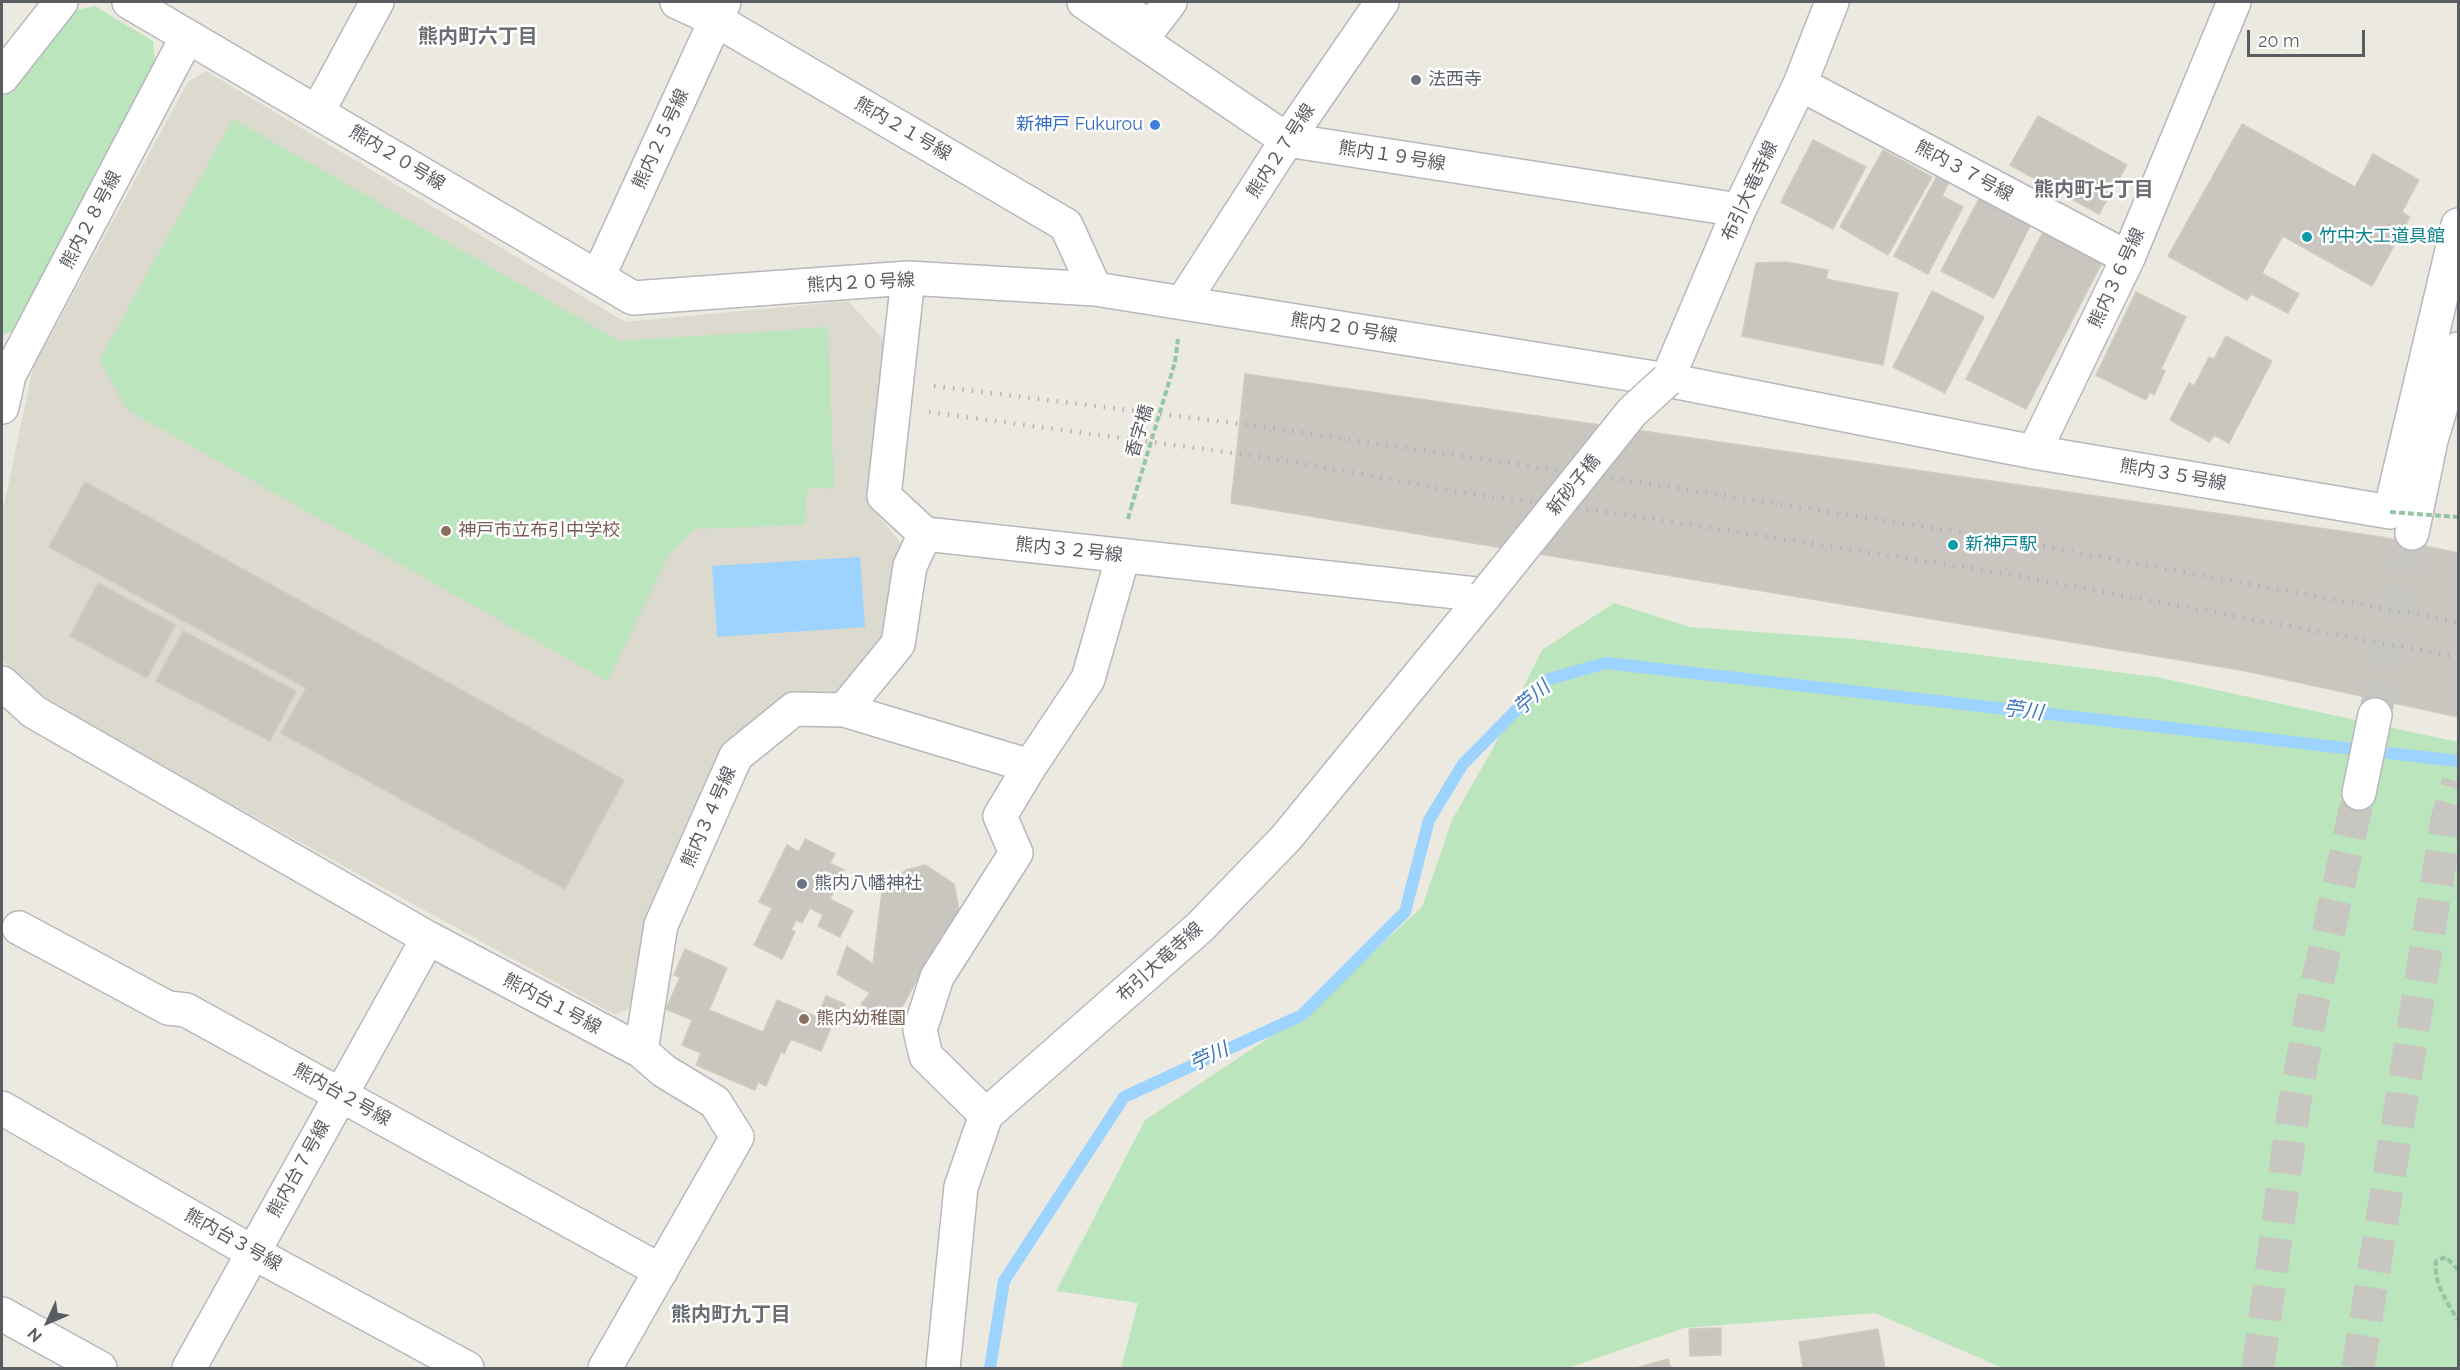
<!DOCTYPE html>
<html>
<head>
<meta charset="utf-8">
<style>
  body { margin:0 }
  #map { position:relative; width:2460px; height:1370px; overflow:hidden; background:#eceae0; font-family:Raleway,sans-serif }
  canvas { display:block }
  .frame { position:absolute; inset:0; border:3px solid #595c61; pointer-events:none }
  .north { position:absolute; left:18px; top:1292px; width:60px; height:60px; -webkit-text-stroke:4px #fff; paint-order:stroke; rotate:226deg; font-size:16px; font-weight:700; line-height:24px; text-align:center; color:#595c61 }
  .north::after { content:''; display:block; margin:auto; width:21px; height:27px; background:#595c61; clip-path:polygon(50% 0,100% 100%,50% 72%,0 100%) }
  .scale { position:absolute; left:2247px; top:30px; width:118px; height:27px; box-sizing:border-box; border:3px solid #595c61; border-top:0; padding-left:8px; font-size:18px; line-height:21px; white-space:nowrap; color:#595c61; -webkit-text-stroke:4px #fff; paint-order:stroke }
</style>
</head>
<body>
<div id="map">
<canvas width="2460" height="1370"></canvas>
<div class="frame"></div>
<div class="north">N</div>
<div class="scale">20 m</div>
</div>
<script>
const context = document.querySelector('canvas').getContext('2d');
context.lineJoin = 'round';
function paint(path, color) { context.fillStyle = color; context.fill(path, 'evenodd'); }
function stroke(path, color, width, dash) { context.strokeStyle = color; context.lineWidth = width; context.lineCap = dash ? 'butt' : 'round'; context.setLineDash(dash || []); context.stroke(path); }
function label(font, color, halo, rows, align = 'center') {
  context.font = font + ' Raleway,"Noto Sans JP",sans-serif'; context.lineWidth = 5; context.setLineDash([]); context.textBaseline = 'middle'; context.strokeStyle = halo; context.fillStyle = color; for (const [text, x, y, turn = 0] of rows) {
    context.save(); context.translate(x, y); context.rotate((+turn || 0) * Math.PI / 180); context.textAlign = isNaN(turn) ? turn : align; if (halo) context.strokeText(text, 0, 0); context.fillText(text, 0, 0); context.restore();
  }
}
const education = new Path2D(`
  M206 71 625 322 848 301 886 342 868 503 904 547 889 639 845 696 726 749 640 1003 615 1015 89 726 31 688 2 660V514L33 368 188 82Z`);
const green = new Path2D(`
  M95 6 153 41 155 62 12 332 2 335V97L69 12Z
  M233 119 619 341 828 327 834 489 808 487 804 525 695 529 670 553 607 681 126 409 100 359Z
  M1614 603 1690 627 1854 639 2156 677 2458 742V1368H2003L1875 1313 1684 1328 1568 1368H1121L1138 1303 1056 1291 1145 1120 1309 1011 1422 907 1452 820 1492 750 1542 650Z`);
const water = new Path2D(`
  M860 557 865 627 717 637 712 566Z`);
const stream = new Path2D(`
  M990 1368 1004 1281 1124 1097 1302 1015 1405 912 1429 820 1463 764 1546 680 1606 663 2458 761`);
const building = new Path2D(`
  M2038 116 2127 165 2099 214 2010 165Z
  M2242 124 2355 187 2373 154 2419 180 2402 212 2410 217 2372 286 2283 236 2262 273 2299 294 2288 313 2251 294 2247 300 2168 256Z
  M1813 140 1866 167 1833 229 1781 202Z
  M1883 150 1932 177 1888 255 1840 227Z
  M1940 170 1952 177 1942 196 1963 207 1928 274 1894 256Z
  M1981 195 2032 222 1994 298 1941 271Z
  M2044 230 2103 261 2026 409 1966 379Z
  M1787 262 1828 270 1826 279 1898 293 1883 365 1742 336 1756 263Z
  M1932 291 1984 317 1945 393 1893 367Z
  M2136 292 2186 317 2161 369 2165 371 2154 395 2150 392 2146 400 2096 375Z
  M2226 336 2272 361 2229 443 2214 435 2210 442 2170 420 2189 383 2194 386 2209 357 2214 359Z
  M1245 374 2382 537 2458 553V717L2246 671 1231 503Z
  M85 482 624 780 565 889 281 733 306 688 49 547Z
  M98 583 175 625 147 678 70 636Z
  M183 631 296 691 270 741 156 681Z
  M805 839 835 854 830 863 844 870 830 899 853 911 840 937 818 926 823 915 810 908 802 923 796 920 791 930 795 932 782 959 754 945 772 908 759 902 787 845 799 852Z
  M925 865 954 884 960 914 942 935 897 1016 880 1005 870 1014 861 1004 870 993 837 974 847 946 873 964 882 891 906 870Z
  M685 949 727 968 709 1010 763 1032 777 1000 817 1017 826 996 845 1004 836 1027 832 1025 821 1051 791 1039 784 1054 781 1052 766 1086 758 1082 755 1090 696 1065 701 1053 682 1045 692 1020 666 1009 680 977 674 975Z
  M1721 1328V1355L1690 1356 1689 1329Z
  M1878 1329 1885 1368H1803L1799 1342Z
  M1668 1359 1671 1368H1640L1639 1367Z`);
const minorTunnel = new Path2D(`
  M2375 715 2412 533
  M2258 1368 2294 1107 2313 1002 2359 793
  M2358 1368 2447 820 2458 782`);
const path = new Path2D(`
  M1175 362 1178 339
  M1128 519 1131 508
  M2458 1270 2446 1257 2436 1261C2433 1283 2447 1302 2458 1320`);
const minor = new Path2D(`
  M129 2 633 298 908 278 1095 289 1667 380 2034 452 2390 512 2458 225
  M677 2 716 20 1066 225 1095 289
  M1084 2 1287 140 1739 210
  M1118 7 1151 27 1170 2
  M2 77 61 2
  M1800 84 2128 258
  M318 111 377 2
  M598 277 724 2
  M908 278 884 496 925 534 1485 595
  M1183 302 1287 140 1382 2
  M1667 380 1739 210 1800 84 1832 2
  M2 407 9 375 187 37
  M2034 452 2128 258 2234 2
  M2412 533 2431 440 2458 349
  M2 683 34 712 428 938 641 1051 664 1071 715 1102 737 1137 605 1368
  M844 710 1030 766
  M2359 793 2375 715
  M19 928 168 1008 186 1010 661 1271
  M641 1051 661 925 736 756 794 709 844 710 898 644 910 566 925 534
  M2 1108 252 1252 467 1368
  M986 1115 926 1056 920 1030 937 977 1016 853 1000 816 1030 766 1088 679 1123 556
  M2 1314 100 1368
  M189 1368 428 938
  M943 1368 961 1187 986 1115 1200 927 1286 838 1485 595`);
const rail = new Path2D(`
  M934 386 1250 425 1631 481 1991 537 2458 622
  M929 412 1277 459 1466 493 1620 514 1984 570 2458 657`);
const pathBridge = new Path2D(`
  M1131 508 1175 362
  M2390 512 2458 517`);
const minorBridge = new Path2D(`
  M1485 595 1632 412 1667 380`);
const markers = [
  [1416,80,6,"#6b7280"],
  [1155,125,6,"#3f7fe0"],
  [2307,237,6,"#0f9aa8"],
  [446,531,6,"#8d6e63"],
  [1953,545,6,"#0f9aa8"],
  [802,884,6,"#6b7280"],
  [804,1019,6,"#8d6e63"]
];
const worshipNames = [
  ["法西寺",1428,80],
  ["熊内八幡神社",814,884]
];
const shopNames = [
  ["新神戸 Fukurou",1143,125]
];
const streetNames = [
  ["熊内２１号線",903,129,30],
  ["熊内２５号線",661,139,-65],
  ["熊内２７号線",1281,151,-57],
  ["熊内１９号線",1392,156,9],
  ["熊内２０号線",397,158,31],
  ["熊内３７号線",1964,171,28],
  ["布引大竜寺線",1750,191,-65],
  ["熊内２８号線",91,220,-62],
  ["熊内３６号線",2117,278,-65],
  ["熊内２０号線",861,283,-3],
  ["熊内２０号線",1344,328,9],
  ["香字橋",1140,431,-73],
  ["熊内３５号線",2173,475,10],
  ["新砂子橋",1574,485,-51],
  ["熊内３２号線",1069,550,6],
  ["熊内３４号線",709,817,-66],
  ["布引大竜寺線",1160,962,-42],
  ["熊内台１号線",552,1004,28],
  ["熊内台２号線",342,1095,29],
  ["熊内台７号線",299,1169,-61],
  ["熊内台３号線",233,1240,29]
];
const cultureNames = [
  ["竹中大工道具館",2319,237],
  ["新神戸駅",1965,545]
];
const educationNames = [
  ["神戸市立布引中学校",458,531],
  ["熊内幼稚園",816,1019]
];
const neighbourhoodNames = [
  ["熊内町六丁目",478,37],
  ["熊内町七丁目",2094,190],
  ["熊内町九丁目",731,1315]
];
const waterNames = [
  ["苧川",1532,698,-41],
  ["苧川",2023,711,7],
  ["苧川",1209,1057,-25]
];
paint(education, '#dcd9ce');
paint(green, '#bbe5bc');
paint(water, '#9dd3ff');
stroke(stream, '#9dd3ff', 12);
paint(building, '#c9c6bf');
stroke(building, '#d1cbbe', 1.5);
stroke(minorTunnel, '#c7c6c0', 33, [33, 16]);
stroke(minor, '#b6b8bd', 36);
stroke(path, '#94c6a3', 4, [6, 3]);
stroke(minor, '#fff', 33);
stroke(rail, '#b3b4b4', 4.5, [1.5, 8]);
stroke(minorBridge, '#b6b8bd', 36, []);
stroke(pathBridge, '#94c6a3', 4, [6, 3]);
stroke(minorBridge, '#fff', 33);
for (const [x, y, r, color] of markers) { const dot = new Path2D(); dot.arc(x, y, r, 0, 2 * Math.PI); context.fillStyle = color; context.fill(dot); stroke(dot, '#fff', 2); }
label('18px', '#5b616d', '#fff', worshipNames, 'left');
label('18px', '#366cbe', '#fff', shopNames, 'right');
label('18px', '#595c61', '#fff', streetNames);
label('18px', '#0d838f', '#fff', cultureNames, 'left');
label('18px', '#785e54', '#fff', educationNames, 'left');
label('bold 20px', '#6a6e73', '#fff', neighbourhoodNames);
label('italic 20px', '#3c78bb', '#fff', waterNames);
</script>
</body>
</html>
